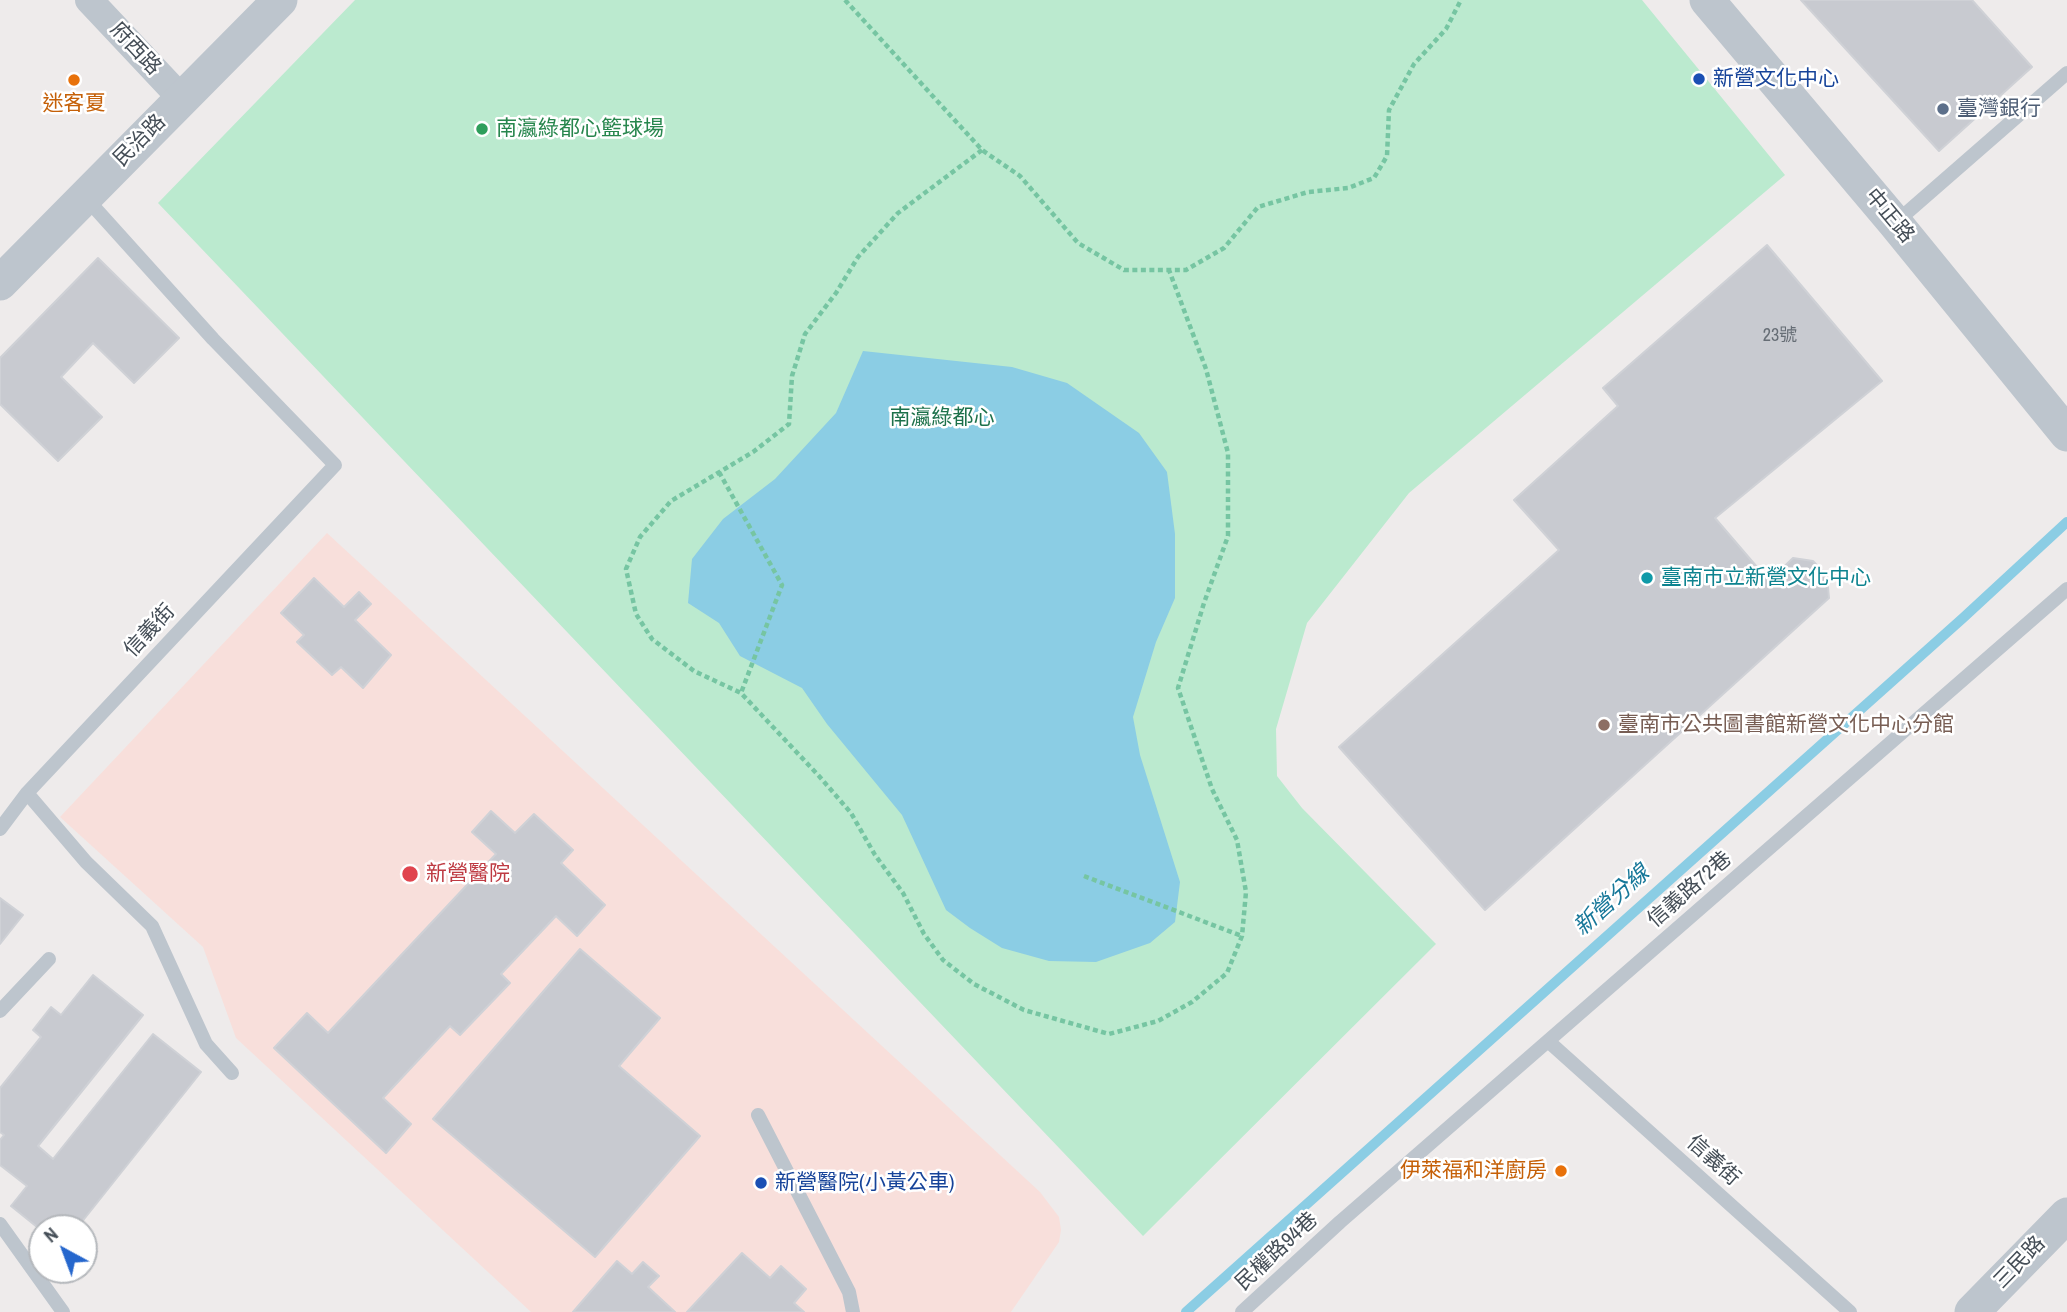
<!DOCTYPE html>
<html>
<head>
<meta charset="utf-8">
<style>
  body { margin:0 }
  #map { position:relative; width:2067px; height:1312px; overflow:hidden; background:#eeebeb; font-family:"Archivo Narrow",sans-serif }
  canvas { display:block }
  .north { position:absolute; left:28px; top:1214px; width:70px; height:70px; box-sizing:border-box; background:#fff; border:2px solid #b5b8bc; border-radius:50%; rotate:319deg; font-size:19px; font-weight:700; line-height:28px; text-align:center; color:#454e57 }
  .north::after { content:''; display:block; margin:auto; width:24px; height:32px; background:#2667cd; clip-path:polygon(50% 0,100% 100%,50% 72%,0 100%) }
</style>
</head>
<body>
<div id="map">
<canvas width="2067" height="1312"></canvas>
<div class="north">N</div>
</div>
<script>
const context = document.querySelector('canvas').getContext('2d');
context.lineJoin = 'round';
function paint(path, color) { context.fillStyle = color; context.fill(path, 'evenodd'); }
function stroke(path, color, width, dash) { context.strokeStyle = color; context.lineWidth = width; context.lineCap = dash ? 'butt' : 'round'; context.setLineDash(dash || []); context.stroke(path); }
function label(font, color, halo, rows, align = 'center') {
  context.font = font + ' "Archivo Narrow","Noto Sans TC",sans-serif'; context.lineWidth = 5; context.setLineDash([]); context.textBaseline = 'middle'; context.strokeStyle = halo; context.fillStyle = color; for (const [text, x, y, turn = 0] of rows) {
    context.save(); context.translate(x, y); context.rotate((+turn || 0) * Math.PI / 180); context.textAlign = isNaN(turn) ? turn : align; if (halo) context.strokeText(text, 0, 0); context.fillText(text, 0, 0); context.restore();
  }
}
const medical = new Path2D(`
  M327 533 1040 1192 1059 1217 1061 1230 1059 1242 1011 1312H531L236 1038 203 947 60 817Z`);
const green = new Path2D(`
  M355 0H1642L1785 175 1409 493 1307 623 1276 729 1277 776 1302 808 1436 944 1143 1236 158 203Z`);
const water = new Path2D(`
  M863 351 1012 367 1067 383 1139 433 1167 472 1175 534V598L1156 642 1133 717 1140 755 1180 882 1175 922 1150 943 1096 962 1049 961 1002 948 970 928 946 910 902 815 827 724 802 688 740 656 719 623 688 603 692 559 723 519 775 479 836 413Z`);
const stream = new Path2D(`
  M1186 1312 1963 618 2067 522`);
const building = new Path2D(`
  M1801 0H1972L2032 67 1939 151Z
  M1767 245 1882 381 1715 518 1769 581 1793 558 1813 561 1827 576 1829 598 1485 910 1339 747 1559 550 1514 500 1618 406 1603 388Z
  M98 258 179 338 134 383 93 343 61 377 102 417 58 461 0 404V358Z
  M314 578 344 607 359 592 371 604 355 620 391 655 363 688 341 667 332 675 297 642 304 635 281 613Z
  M491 811 515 833 534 814 573 850 561 863 605 905 577 936 556 916 501 974 510 983 460 1035 450 1026 383 1098 411 1124 386 1153 274 1048 307 1013 328 1033 496 854 472 832Z
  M0 898 23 915 0 944Z
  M580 949 660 1018 619 1066 700 1136 595 1257 433 1119Z
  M93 975 143 1015 38 1146 53 1159 153 1034 201 1072 77 1228H42V1231L11 1206 27 1186 0 1165V1140L4 1135 0 1132V1088L41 1037 33 1030 51 1007 61 1015Z
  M742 1253 770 1278 781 1266 806 1289 794 1303 804 1312H687Z
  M617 1261 632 1274 643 1262 659 1276 648 1287 675 1312H573Z`);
const path = new Path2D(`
  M845 0 982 150 1020 176 1078 243 1124 270H1186L1224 248 1258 207 1308 192 1348 188 1374 178 1387 156 1389 110 1414 64 1446 29 1461 0
  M982 150 898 213 858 257 836 293 805 334 792 376 789 424 753 452 671 501 640 537 626 569 636 614 652 639 694 671 741 693 819 776 851 813 875 855 903 893 924 934 943 960 974 984 1024 1010 1109 1034 1158 1021 1192 1002 1227 973 1242 936 1246 892 1237 840 1212 789 1178 688 1204 603 1228 536V453L1206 369 1169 270
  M719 472 782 585 741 693
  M1084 876 1242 936`);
const service = new Path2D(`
  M1895 223 2067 73
  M27 793 86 862 152 926 206 1044 232 1073
  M0 829 27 793 335 465 213 339 85 197
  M0 1011 49 959
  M1548 1041 1850 1312
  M758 1115 849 1292 853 1312
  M0 1224 63 1312
  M1242 1312 1340 1222 2067 589`);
const minor = new Path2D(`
  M89 0 182 99`);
const tertiary = new Path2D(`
  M1707 0 1895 223 2067 434
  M0 283 280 0
  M1972 1312 2067 1215`);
const markers = [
  [1699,79,7,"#1a4fb4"],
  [74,80,7,"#e8710a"],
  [1943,109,7,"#5c6f8a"],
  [482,129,7,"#2e9e5b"],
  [1647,578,7,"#0f9aa8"],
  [1604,725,7,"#8d6e63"],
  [410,874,9,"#e0444e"],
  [1561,1171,7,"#e8710a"],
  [761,1183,7,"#1a4fb4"]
];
const numberNames = [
  ["23號",1780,336]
];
const streetNames = [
  ["府西路",135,49,47],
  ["民治路",140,141,-45],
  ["中正路",1889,216,50],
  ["信義街",150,631,-47],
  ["信義路72巷",1690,890,-41],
  ["信義街",1713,1161,42],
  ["民權路94巷",1277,1252,-43],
  ["三民路",2020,1263,-46]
];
const transitNames = [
  ["新營文化中心",1713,79],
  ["新營醫院(小黃公車)",775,1183]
];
const foodNames = [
  ["迷客夏",74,104],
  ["伊萊福和洋廚房",1547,1171,"right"]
];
const serviceNames = [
  ["臺灣銀行",1957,109]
];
const leisureNames = [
  ["南瀛綠都心籃球場",496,129]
];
const parkNames = [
  ["南瀛綠都心",942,418]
];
const cultureNames = [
  ["臺南市立新營文化中心",1661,578]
];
const educationNames = [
  ["臺南市公共圖書館新營文化中心分館",1618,725]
];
const healthNames = [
  ["新營醫院",426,874]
];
const waterNames = [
  ["新營分線",1612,901,-42]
];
paint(medical, '#f8dfdb');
paint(green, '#bbeacf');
paint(water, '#8bcde4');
stroke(stream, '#8bcde4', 10);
paint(building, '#c8cad0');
stroke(building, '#cfd1d6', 2);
stroke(path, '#76c5a2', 4.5, [5, 3.5]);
stroke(service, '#bdc5cd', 14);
stroke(minor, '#bdc5cd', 28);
stroke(tertiary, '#bdc5cd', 35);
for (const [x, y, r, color] of markers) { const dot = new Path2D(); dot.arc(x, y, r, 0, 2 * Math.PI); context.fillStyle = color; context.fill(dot); stroke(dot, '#fff', 2.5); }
label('18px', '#666d75', null, numberNames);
label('21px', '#454e57', '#fff', streetNames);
label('21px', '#164399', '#fff', transitNames, 'left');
label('21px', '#c56008', '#fff', foodNames);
label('21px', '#4e5e75', '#fff', serviceNames, 'left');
label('21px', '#27864d', '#fff', leisureNames, 'left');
label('21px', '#1d714b', '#fff', parkNames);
label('21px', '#0d838f', '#fff', cultureNames, 'left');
label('21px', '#785e54', '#fff', educationNames, 'left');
label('21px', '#be3a42', '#fff', healthNames, 'left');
label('italic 23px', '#167799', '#fff', waterNames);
</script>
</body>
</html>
